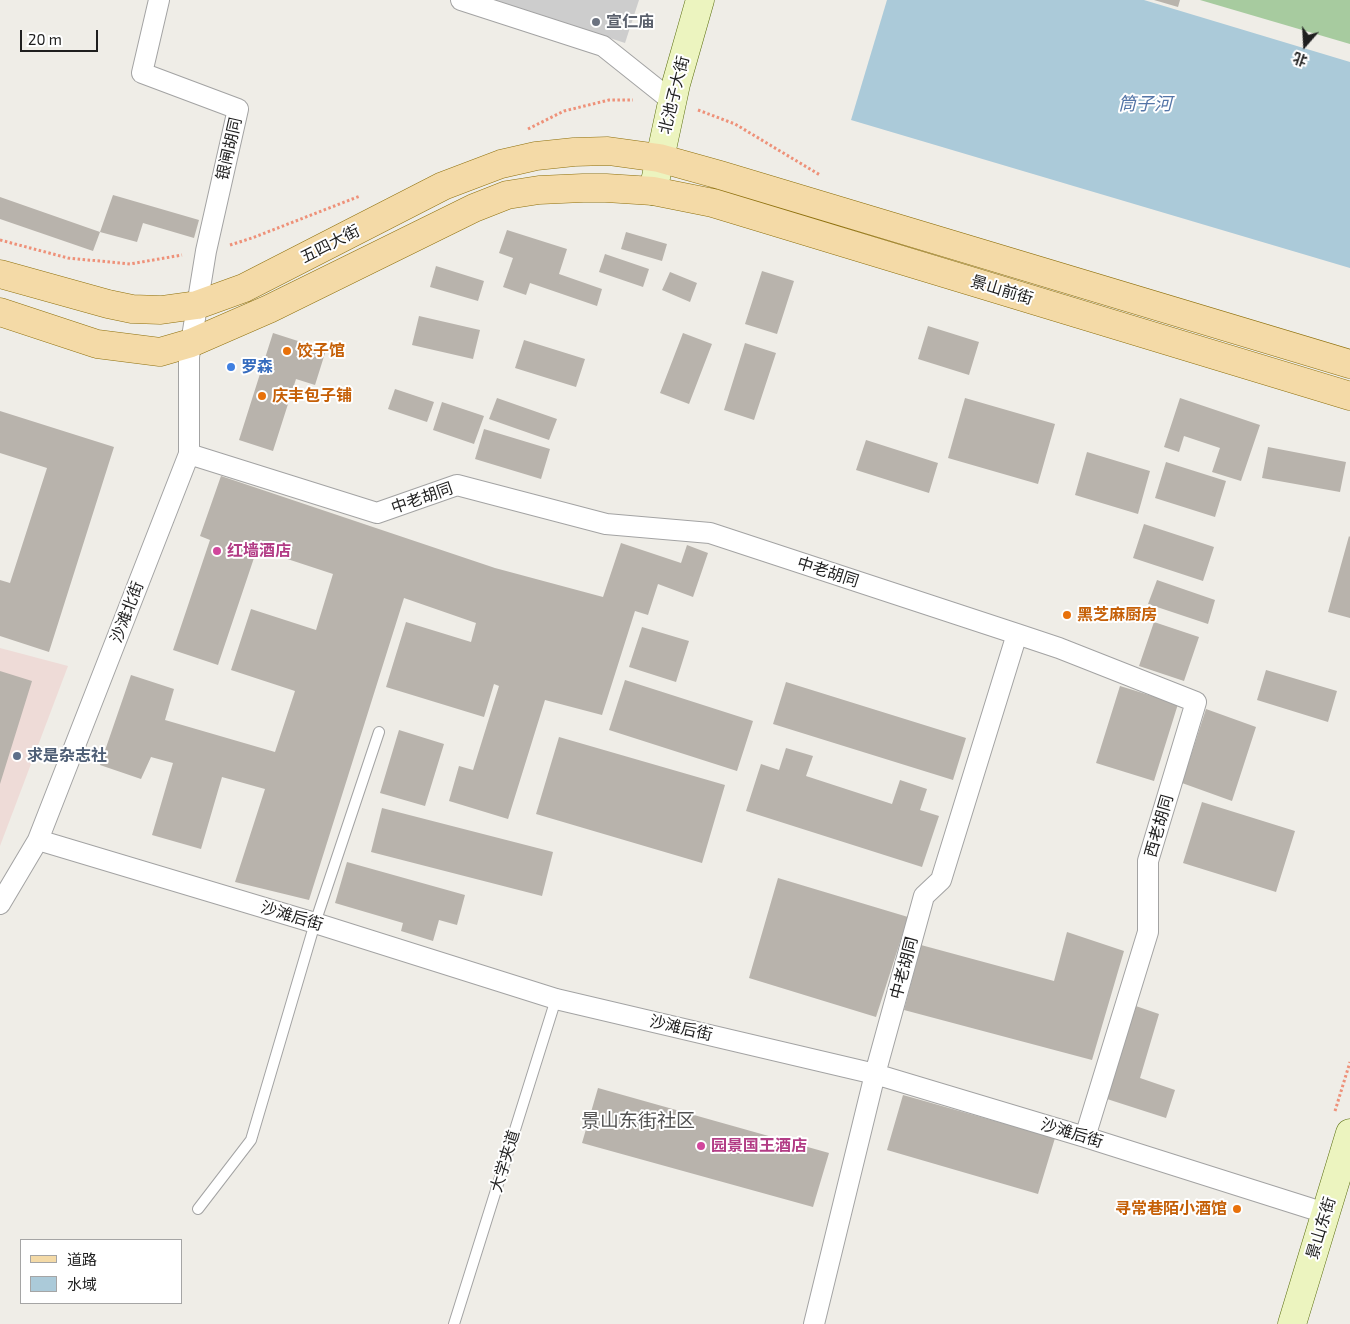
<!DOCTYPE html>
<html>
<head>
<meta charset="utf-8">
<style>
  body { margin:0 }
  #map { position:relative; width:1350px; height:1324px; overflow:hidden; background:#efede7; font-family:"Exo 2","Noto Sans SC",sans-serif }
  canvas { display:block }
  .legend { position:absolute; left:20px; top:1239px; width:162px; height:65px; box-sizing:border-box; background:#fff; border:1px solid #a5a5a5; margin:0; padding:6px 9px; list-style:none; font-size:15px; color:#1f1f1f }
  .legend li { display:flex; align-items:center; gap:10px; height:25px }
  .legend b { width:25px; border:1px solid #a5a5a5 }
  .north { position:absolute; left:1280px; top:20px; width:50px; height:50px; -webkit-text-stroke:4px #fff; paint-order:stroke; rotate:199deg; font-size:14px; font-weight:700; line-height:20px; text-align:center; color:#1f1f1f }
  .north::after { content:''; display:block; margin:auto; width:18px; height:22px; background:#1f1f1f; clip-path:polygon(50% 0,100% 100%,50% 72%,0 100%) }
  .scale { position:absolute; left:20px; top:30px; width:78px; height:22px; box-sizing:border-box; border:2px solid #1f1f1f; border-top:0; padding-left:6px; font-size:15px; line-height:18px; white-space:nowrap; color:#1f1f1f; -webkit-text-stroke:4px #fff; paint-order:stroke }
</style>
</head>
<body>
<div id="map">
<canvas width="1350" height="1324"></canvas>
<ul class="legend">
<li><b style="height:6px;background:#f4daa7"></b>道路</li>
<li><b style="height:14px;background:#abcad9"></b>水域</li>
</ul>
<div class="north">北</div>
<div class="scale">20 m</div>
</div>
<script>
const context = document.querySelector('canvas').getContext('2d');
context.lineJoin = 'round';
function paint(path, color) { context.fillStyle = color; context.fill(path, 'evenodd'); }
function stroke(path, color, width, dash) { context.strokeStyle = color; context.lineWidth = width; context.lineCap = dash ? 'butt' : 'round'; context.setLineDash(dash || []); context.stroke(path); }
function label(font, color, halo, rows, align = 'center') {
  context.font = font + ' "Exo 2","Noto Sans SC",sans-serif'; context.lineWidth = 4; context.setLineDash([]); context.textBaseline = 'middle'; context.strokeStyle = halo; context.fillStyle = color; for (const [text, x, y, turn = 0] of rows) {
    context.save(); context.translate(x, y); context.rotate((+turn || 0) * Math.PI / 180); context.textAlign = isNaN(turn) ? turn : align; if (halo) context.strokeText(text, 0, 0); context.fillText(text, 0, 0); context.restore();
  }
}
const commercial = new Path2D(`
  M0 648 68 666 0 846Z`);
const religious = new Path2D(`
  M494 0H639L625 43Z`);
const forest = new Path2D(`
  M1200 0H1350V44Z`);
const water = new Path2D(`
  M887 0H1144L1350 62V268L851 120Z`);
const building = new Path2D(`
  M1154 0H1180L1178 7Z
  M113 195 199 220 194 238 143 223 137 242 100 232Z
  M0 197 100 232 93 251 0 219Z
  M507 230 567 249 559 274 602 289 597 306 530 283 526 295 503 287 513 258 499 253Z
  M626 232 667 244 662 261 621 249Z
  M605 254 649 269 643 287 599 272Z
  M436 266 484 281 478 301 430 287Z
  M762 271 794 281 777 334 745 324Z
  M670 272 697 283 690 302 662 290Z
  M419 316 480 330 473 359 412 345Z
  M928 326 979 342 969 375 918 359Z
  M273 333 326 350 315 385 296 379 273 451 239 440Z
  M683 333 712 344 689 404 660 393Z
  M524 340 585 359 576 387 515 368Z
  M745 343 776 353 754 420 724 410Z
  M395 389 434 402 427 422 388 409Z
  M497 398 557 419 549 440 489 419Z
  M965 398 1055 424 1038 484 948 458Z
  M1180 398 1260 425 1241 481 1212 472 1220 448 1184 436 1179 452 1164 447Z
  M442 402 484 416 474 444 433 430Z
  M0 411 114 447 49 652 0 636V580L10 583 47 468 0 453Z
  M484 429 550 449 541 479 475 459Z
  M866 440 938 463 929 493 856 470Z
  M1268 447 1346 462 1340 492 1262 478Z
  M1087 452 1150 471 1138 514 1075 495Z
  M1166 462 1226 481 1215 517 1155 498Z
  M221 476 495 568 603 597 621 543 681 563 687 545 708 553 693 597 658 584 648 615 635 611 602 715 545 700 508 819 449 801 459 766 473 770 499 686 494 684 484 717 386 687 406 622 471 642 476 623 404 598 309 900 235 882 265 789 222 777 201 849 152 835 173 763 151 757 141 779 100 765 131 675 174 689 165 720 275 752 295 691 231 670 251 609 316 630 333 574 257 549 218 665 173 650 210 540 200 536Z
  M1144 524 1214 547 1203 581 1133 558Z
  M1349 536 1350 537V618L1328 612Z
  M1157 580 1215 600 1208 624 1148 604Z
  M1154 622 1199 637 1184 681 1139 666Z
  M642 627 689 641 676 682 629 667Z
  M1266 670 1337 691 1328 722 1257 700Z
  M0 671 32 681 0 784Z
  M625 680 753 721 737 771 609 730Z
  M786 682 966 738 953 780 773 724Z
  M1120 686 1178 704 1154 781 1096 763Z
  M1206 709 1256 727 1232 801 1182 783Z
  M399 730 444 744 425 806 380 793Z
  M559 737 725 785 702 863 536 814Z
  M786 748 813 756 806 776 892 804 900 780 927 789 920 810 939 816 922 867 746 811 761 764 779 770Z
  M1202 802 1295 831 1276 892 1183 863Z
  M382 808 553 852 542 896 371 852Z
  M347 862 465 895 457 925 439 920 433 941 401 931 403 923 335 903Z
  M778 878 908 917 876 1017 749 978Z
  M1067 932 1124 951 1092 1060 904 1010 921 945 1054 981Z
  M1130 1004 1159 1014 1140 1078 1175 1090 1166 1118 1107 1099Z
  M598 1088 829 1153 813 1207 582 1143Z
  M903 1095 1055 1138 1038 1194 887 1150Z`);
const path = new Path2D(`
  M698 110 735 124 820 175
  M528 129 564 111 609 100H633
  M0 240 68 258 130 264 182 255
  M230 245 252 238 360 196
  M1335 1111 1350 1062`);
const lane = new Path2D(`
  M198 1209 251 1140 315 923 379 732
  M454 1324 556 999`);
const street = new Path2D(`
  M461 0 603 46 672 101
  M189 454 377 513 457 485 606 524 710 533 1017 634 941 880 924 896 875 1074 814 1324
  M1017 634 1059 648 1196 702 1148 861V932L1085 1137
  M38 840 315 923 556 999 875 1074 1085 1137 1325 1213
  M0 904 38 840 189 454V357L191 343 206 251 238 109 142 73 159 0`);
const secondary = new Path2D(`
  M653 191 676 84 700 0
  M1292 1324 1350 1133`);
const primary = new Path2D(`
  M0 274 108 304 132 309 161 310 197 305 244 288 443 186 501 164 536 156 574 152 608 151 659 158 720 175 1350 364
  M0 312 97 344 160 352 191 343 269 309 474 208 507 195 539 190 583 188H606L653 191 713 203 1350 396`);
const markers = [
  [596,22,5,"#6b7280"],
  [287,351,5,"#e8710a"],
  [231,367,5,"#3f7fe0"],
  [262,396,5,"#e8710a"],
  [217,551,5,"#d1479c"],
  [1067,615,5,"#e8710a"],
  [17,756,5,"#5c6f8a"],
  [701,1146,5,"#d1479c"],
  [1237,1209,5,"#e8710a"]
];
const worshipNames = [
  ["宣仁庙",606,22]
];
const streetNames = [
  ["北池子大街",674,95,-76],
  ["银闸胡同",229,149,-77],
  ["五四大街",330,244,-27],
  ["景山前街",1002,290,17],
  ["中老胡同",422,498,-19],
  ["中老胡同",828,572,18],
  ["沙滩北街",127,612,-69],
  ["西老胡同",1159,826,-74],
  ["沙滩后街",292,916,17],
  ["中老胡同",904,968,-75],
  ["沙滩后街",681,1028,13],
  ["沙滩后街",1072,1133,17],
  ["大学夹道",505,1161,-73],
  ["景山东街",1321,1228,-73]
];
const foodNames = [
  ["饺子馆",297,351],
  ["庆丰包子铺",272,396],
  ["黑芝麻厨房",1077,615],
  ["寻常巷陌小酒馆",1227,1209,"right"]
];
const shopNames = [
  ["罗森",241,367]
];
const hotelNames = [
  ["红墙酒店",227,551],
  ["园景国王酒店",711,1146]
];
const serviceNames = [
  ["求是杂志社",27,756]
];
const waterNames = [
  ["筒子河",1145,104]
];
const quarterNames = [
  ["景山东街社区",638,1121]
];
paint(commercial, '#eedbd7');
paint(religious, '#cdcdcd');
paint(forest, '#a7cb9f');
paint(water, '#abcad9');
paint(building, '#b8b3ac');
stroke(lane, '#a3a3a3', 12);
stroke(street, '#a3a3a3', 22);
stroke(secondary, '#5a6e0f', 29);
stroke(primary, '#8e700d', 29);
stroke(path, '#ee9179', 3, [2.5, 2.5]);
stroke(lane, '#fff', 10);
stroke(street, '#fff', 20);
stroke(secondary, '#ecf4bf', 28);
stroke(primary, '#f4daa7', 28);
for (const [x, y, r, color] of markers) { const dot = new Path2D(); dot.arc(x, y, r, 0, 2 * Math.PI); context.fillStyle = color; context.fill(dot); stroke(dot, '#fff', 2); }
label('bold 16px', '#5b616d', '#fff', worshipNames, 'left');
label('16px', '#1f1f1f', '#fff', streetNames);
label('bold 16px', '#c56008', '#fff', foodNames, 'left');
label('bold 16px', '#366cbe', '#fff', shopNames, 'left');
label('bold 16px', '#b23c85', '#fff', hotelNames, 'left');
label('bold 16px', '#4e5e75', '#fff', serviceNames, 'left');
label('italic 18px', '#5475a7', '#fff', waterNames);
label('19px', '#525252', '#fff', quarterNames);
</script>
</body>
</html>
